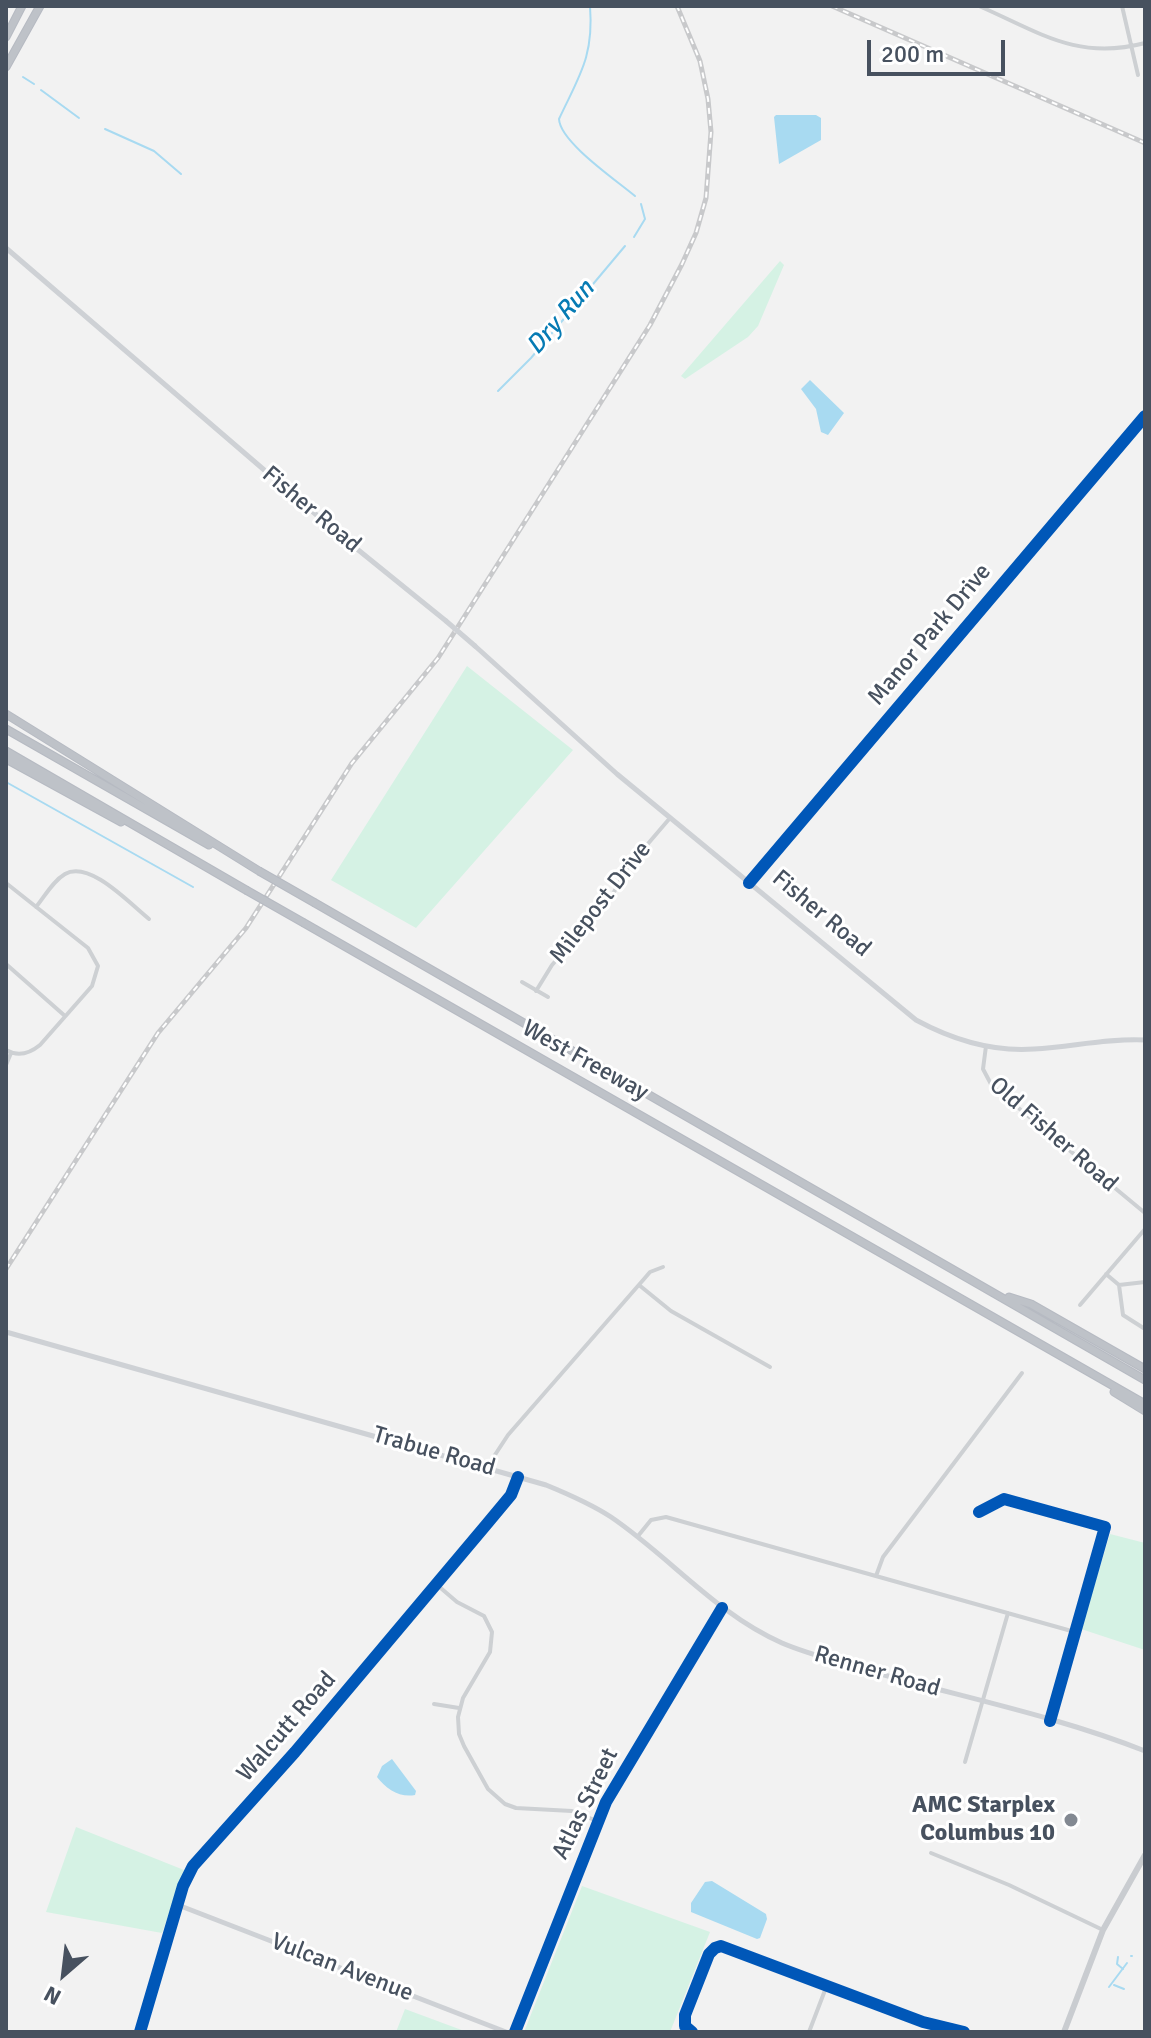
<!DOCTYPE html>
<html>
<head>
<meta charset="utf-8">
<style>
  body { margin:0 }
  #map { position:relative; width:1151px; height:2038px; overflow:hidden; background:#f2f2f2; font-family:Signika,sans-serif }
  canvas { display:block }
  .frame { position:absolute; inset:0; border:8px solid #47515f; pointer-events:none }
  .north { position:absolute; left:24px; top:1934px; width:80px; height:80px; -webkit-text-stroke:6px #fff; paint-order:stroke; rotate:208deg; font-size:22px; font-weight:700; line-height:32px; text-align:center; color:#47515f }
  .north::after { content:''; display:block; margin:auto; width:28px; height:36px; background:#47515f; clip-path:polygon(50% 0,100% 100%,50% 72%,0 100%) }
  .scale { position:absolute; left:867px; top:40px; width:138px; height:36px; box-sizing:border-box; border:4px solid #47515f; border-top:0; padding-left:10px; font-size:24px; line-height:28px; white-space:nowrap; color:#47515f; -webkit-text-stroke:6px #fff; paint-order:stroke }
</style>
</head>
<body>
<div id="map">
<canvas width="1151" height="2038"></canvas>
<div class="frame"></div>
<div class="north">N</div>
<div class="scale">200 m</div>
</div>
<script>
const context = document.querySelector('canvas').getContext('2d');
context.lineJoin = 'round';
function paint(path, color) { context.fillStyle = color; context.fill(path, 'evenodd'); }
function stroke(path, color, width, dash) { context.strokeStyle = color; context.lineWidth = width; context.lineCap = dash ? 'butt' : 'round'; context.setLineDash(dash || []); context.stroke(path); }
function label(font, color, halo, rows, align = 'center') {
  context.font = font + ' Signika,sans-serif'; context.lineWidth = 6; context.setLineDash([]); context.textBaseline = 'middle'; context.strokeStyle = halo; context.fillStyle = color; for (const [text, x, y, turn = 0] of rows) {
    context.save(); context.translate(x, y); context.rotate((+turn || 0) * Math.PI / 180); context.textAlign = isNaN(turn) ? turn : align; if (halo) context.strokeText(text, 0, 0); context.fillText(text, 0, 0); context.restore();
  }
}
const green = new Path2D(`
  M780 261 784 265 758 326 748 337 685 379 681 376Z
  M467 666 573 750 416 928 331 880Z
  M1110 1534 1145 1543V1650L1081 1629Z
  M76 1827 184 1870 162 1933 46 1912Z
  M582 1886 710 1932 670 2032H524Z
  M405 2009 467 2032H396Z`);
const water = new Path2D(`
  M776 115H816L821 118V140L779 164 774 117Z
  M810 380 844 413 828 435 821 432 816 409 801 389Z
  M392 1759 416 1791 415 1795C400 1798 386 1789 377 1777L382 1766Z
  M712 1881 766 1914 767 1919 760 1938 757 1939 691 1912V1903L705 1882Z`);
const stream = new Path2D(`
  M590 6C594 57 579 76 559 119 560 142 616 180 635 196
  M23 77 34 84
  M41 90 79 118
  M105 129 154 151 181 174
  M634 237 645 219 641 204
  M498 391 531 358 625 246
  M6 782 193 887
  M1144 1938 1145 1937
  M1131 1956H1132
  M1118 1957 1117 1964 1123 1969
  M1114 1985 1124 1989
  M1109 1987 1127 1963`);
const street = new Path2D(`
  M979 6C1039 32 1077 61 1145 43
  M1122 6 1138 75
  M6 883 88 948 98 966 92 986 40 1045C29 1054 18 1057 6 1050
  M36 907C45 896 53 881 65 874 90 860 130 904 149 919
  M6 964 65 1016
  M522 982 548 997
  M536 991 552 965 610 899 628 867 670 818
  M986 1046 983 1069 992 1086 1145 1213
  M6 1065 11 1053
  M1106 1274 1119 1285 1123 1315 1145 1329
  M639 1285 671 1311 770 1367
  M1119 1285 1145 1282
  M1080 1305 1145 1229
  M487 1467 508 1435 644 1279 650 1272 663 1267
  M979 1512 1004 1499 1105 1527 1050 1720
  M638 1536 651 1520 666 1517 1075 1632
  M876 1576 883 1557 1022 1373
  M436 1584 457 1602 484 1616 492 1632 490 1652 463 1698 458 1717 459 1734 464 1746 488 1789 505 1804 516 1808 572 1811 597 1821
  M434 1704 459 1708
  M965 1762 1008 1613
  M931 1853 1009 1885 1103 1930
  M692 2032 685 2026V2015L709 1954 715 1948 721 1946 923 2022 964 2032
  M809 2032 827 1985`);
const secondary = new Path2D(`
  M6 248 341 536 446 621
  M475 646 617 774 916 1020C953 1040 992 1052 1034 1049 1072 1047 1107 1038 1145 1040
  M749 883 1145 416
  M6 1332 546 1485C568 1494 591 1504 611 1517 670 1557 716 1614 782 1643 810 1655 841 1662 870 1671 961 1697 1057 1716 1145 1751
  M178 1905 506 2032
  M140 2032 183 1886 193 1866 295 1752 486 1525 511 1495 518 1477
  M515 2032 606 1802 722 1608`);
const primary = new Path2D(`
  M1064 2032 1103 1930 1145 1855`);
const highway = new Path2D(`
  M6 37 22 6
  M6 67 40 6
  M6 714 259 871
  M6 729 209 845
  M6 751 246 890
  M6 759 121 822
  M315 903 1145 1380
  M304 923 1145 1404
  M1009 1297 1031 1304 1145 1369
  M1114 1392 1145 1411`);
const rail = new Path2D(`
  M832 6 1145 143
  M6 1269 158 1033 246 928 352 763 438 658 650 325 682 264 696 233 706 198 711 132 708 99 700 61 677 6`);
const secondaryBridge = new Path2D(`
  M446 621 475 646`);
const highwayBridge = new Path2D(`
  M259 871 315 903
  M246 890 304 923`);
const cycleway = new Path2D(`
  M749 883 1145 416
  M979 1512 1004 1499 1105 1527 1050 1721
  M140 2032 183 1886 193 1866 295 1752 486 1525 511 1495 518 1477
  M515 2032 606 1802 722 1608
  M692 2032 685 2026V2015L709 1954 715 1948 721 1946 923 2022 964 2032`);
const markers = [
  [1071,1820,8,"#838992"]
];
const streetNames = [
  ["Fisher Road",311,510,40],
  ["Manor Park Drive",930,635,-50],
  ["Milepost Drive",601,903,-52],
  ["Fisher Road",821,914,40],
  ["West Freeway",585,1061,29],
  ["Old Fisher Road",1053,1135,41],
  ["Trabue Road",434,1452,16],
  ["Renner Road",877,1672,16],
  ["Walcutt Road",287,1727,-49],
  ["Atlas Street",586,1804,-64],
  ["Vulcan Avenue",342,1968,21]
];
const poiNames = [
  ["AMC Starplex",1055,1806],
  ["Columbus 10",1055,1834]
];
const waterNames = [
  ["Dry Run",561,318,-49]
];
paint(green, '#d5f2e4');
paint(water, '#a8daf1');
stroke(stream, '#a8daf1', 2);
stroke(highway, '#b6bac2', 9);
stroke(street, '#cdd0d3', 4);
stroke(secondary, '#ced1d5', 5);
stroke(primary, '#c9ccd0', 6);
stroke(highway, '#bec2c8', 7);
stroke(rail, '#c8c9cb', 5);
stroke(rail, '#fff', 2, [6]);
stroke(highwayBridge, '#b6bac2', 9, []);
stroke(secondaryBridge, '#ced1d5', 5);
stroke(highwayBridge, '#bec2c8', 7);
stroke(cycleway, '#0057b8', 12);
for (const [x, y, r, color] of markers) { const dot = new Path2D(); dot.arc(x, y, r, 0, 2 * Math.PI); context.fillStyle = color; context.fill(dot); stroke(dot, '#fff', 3); }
label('24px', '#47515f', '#fff', streetNames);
label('bold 24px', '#47515f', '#fff', poiNames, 'right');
label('italic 26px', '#067bb4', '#fff', waterNames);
</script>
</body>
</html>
